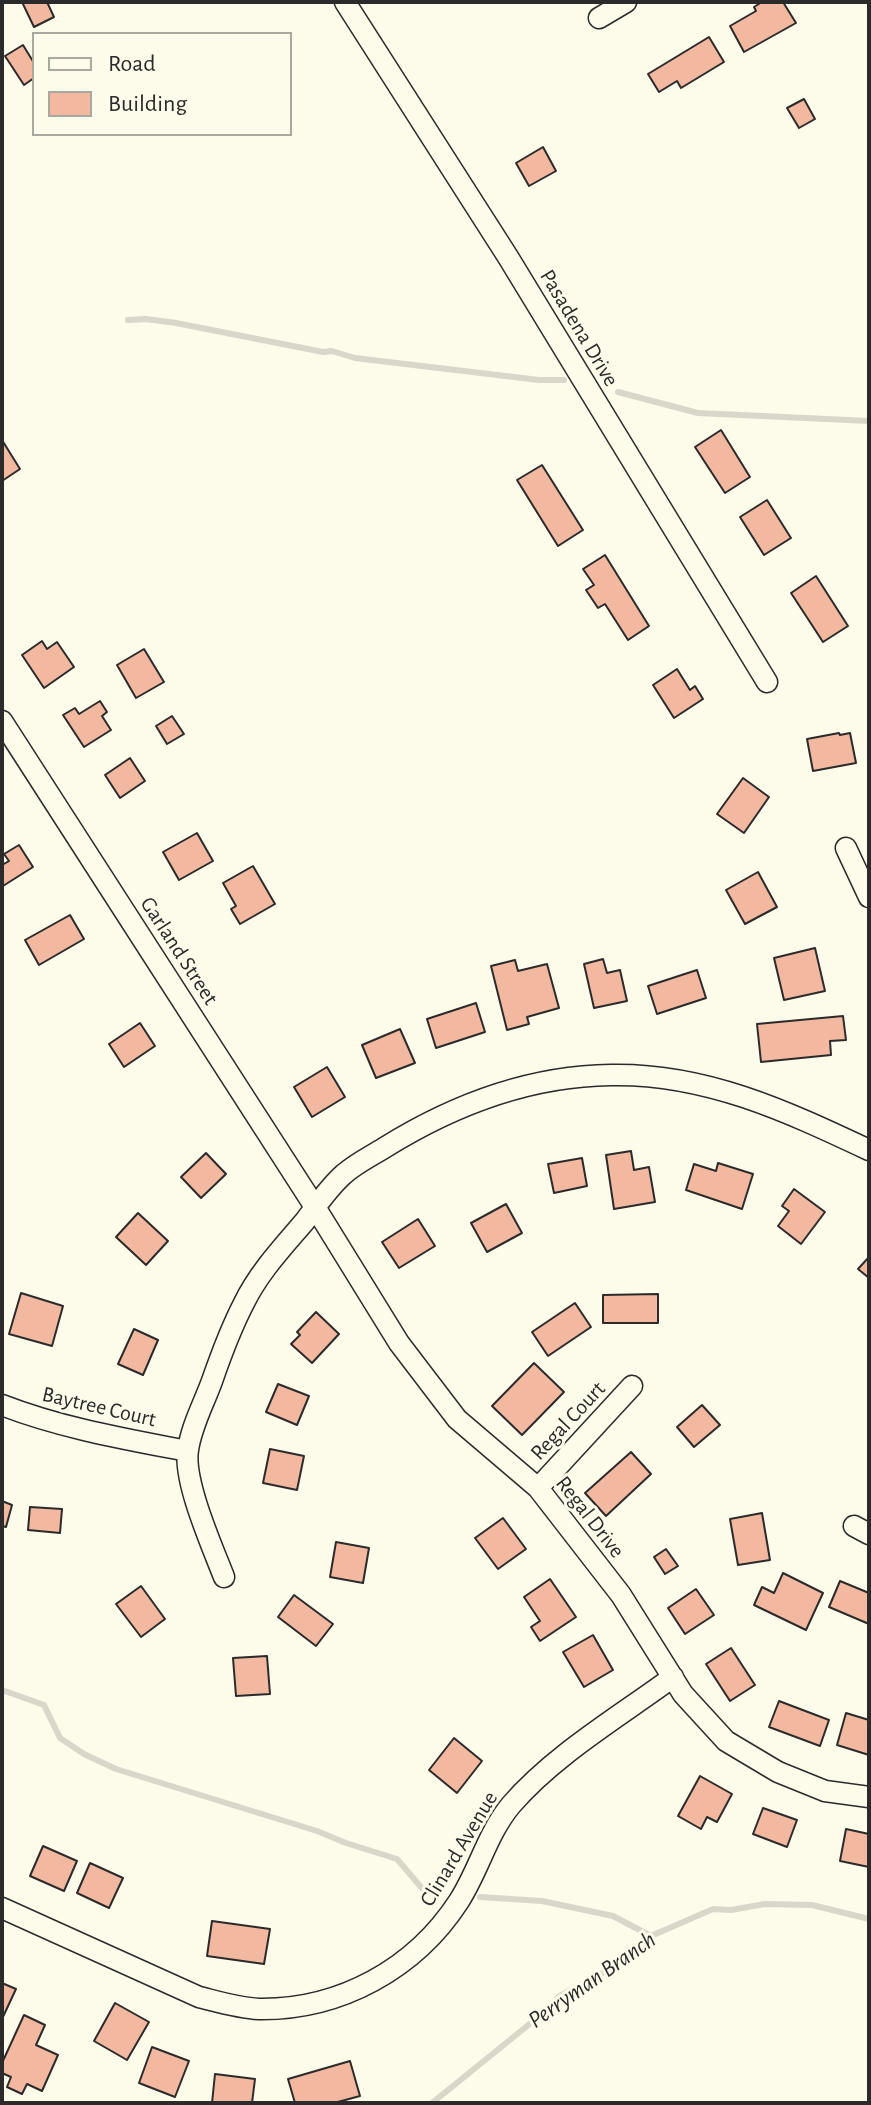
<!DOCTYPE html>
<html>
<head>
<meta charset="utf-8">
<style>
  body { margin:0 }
  #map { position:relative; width:871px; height:2105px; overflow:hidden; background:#fdfbea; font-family:"Alegreya Sans",sans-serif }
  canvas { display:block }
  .frame { position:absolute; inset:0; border:4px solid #2b2b2b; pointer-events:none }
  .legend { position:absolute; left:32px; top:32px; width:260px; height:104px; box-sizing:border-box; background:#fdfbea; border:2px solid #a9a89e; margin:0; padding:10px 14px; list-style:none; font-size:24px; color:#2b2b2b }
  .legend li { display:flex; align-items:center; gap:16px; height:40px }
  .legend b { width:40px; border:2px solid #a9a89e }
</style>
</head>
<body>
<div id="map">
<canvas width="871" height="2105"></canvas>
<div class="frame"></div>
<ul class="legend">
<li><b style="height:10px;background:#fdfbea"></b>Road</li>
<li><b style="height:22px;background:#f2b8a0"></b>Building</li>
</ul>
</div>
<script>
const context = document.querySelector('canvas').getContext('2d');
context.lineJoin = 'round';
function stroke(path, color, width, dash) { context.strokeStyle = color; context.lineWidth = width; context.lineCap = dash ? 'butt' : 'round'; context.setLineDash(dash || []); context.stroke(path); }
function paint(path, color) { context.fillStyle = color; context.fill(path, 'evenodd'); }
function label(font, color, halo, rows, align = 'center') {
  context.font = font + ' "Alegreya Sans",sans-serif'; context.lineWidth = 6; context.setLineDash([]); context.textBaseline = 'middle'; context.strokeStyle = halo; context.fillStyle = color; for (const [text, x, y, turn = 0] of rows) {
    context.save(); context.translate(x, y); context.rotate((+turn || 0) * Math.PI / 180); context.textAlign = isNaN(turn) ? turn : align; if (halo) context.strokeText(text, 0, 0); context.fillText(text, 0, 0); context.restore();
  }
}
const stream = new Path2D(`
  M128 320 146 319 176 323 323 352 332 351 355 358 539 380H564
  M618 392 698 413 869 421
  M2 1690 44 1705 60 1738 84 1754 116 1769 317 1831 346 1843 397 1859 426 1893
  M480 1897 542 1901 613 1916 651 1936
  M432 2103 553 2005 558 1997 600 1975 651 1936 713 1909 731 1910 765 1904 812 1905 869 1919`);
const building = new Path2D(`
  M22 2H47L54 17 34 27Z
  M762 2H783L796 23 744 52 730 26 756 11 754 7Z
  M709 37 724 62 681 88 677 81 659 92 648 74Z
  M23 45 34 63V78L24 85 5 56Z
  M804 99 815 119 799 128 787 108Z
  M543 147 556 171 529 186 516 163Z
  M721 430 750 477 725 493 695 447Z
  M2 440 20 469 2 481Z
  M542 465 583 530 558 546 517 480Z
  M767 500 791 538 764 555 740 517Z
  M605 555 649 626 628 640 605 604 598 608 586 590 594 585 583 569Z
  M816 576 848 626 823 642 791 593Z
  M42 641 47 649 57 642 74 667 44 688 22 655Z
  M144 649 164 682 136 698 117 665Z
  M677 669 690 690 695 686 703 699 674 718 653 685Z
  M100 701 107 712 102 716 111 730 84 747 63 715 75 708 79 714Z
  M172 716 184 734 167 744 156 726Z
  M839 733 840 735 850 733 856 763 813 771 807 739Z
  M130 758 145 781 120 798 105 775Z
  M743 778 769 797 744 833 717 814Z
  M197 833 213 861 179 880 163 852Z
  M19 845 33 867 3 886 2 865 9 861 4 854Z
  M253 866 275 904 240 924 231 909 236 906 223 883Z
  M758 872 777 907 745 924 726 890Z
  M70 915 84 939 39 965 25 940Z
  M815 948 825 991 784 1000 774 958Z
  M603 959 607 973 620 970 627 1001 594 1008 584 964Z
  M515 960 518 971 547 964 559 1008 527 1017 529 1024 507 1030 491 966Z
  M697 970 706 998 657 1014 648 986Z
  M476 1003 485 1032 436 1048 427 1019Z
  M843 1016 846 1040 830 1041 831 1055 761 1062 757 1024Z
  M140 1023 155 1046 124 1067 109 1044Z
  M400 1029 415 1063 376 1078 362 1045Z
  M327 1067 345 1097 312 1117 294 1087Z
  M631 1151 634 1170 649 1167 655 1202 614 1209 606 1155Z
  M206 1153 226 1174 201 1198 181 1177Z
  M582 1158 587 1186 554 1193 548 1164Z
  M718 1163 753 1174 742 1209 686 1190 694 1164 716 1171Z
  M794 1189 825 1212 801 1244 778 1226 789 1211 782 1206Z
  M506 1204 522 1233 487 1252 471 1223Z
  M138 1213 168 1241 146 1265 116 1237Z
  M418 1219 435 1246 399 1268 382 1242Z
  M869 1257V1278L858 1269Z
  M21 1293 63 1306 52 1346 9 1334Z
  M658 1294V1323H603V1295Z
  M575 1303 591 1327 548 1356 532 1332Z
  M316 1312 339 1334 312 1363 291 1344 300 1335 297 1332Z
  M134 1329 158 1340 143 1375 118 1364Z
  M534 1363 564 1392 522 1435 492 1406Z
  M278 1384 309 1396 297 1425 266 1412Z
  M702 1405 720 1425 694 1447 677 1427Z
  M270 1449 304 1456 297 1490 263 1483Z
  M631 1452 651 1474 606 1516 585 1493Z
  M2 1501 12 1505 6 1527 2 1526Z
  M30 1507 62 1509 60 1533 28 1530Z
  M762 1513 770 1560 738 1565 730 1519Z
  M503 1518 526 1549 498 1569 475 1538Z
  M336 1542 369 1548 363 1583 330 1577Z
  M666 1549 678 1566 665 1574 654 1557Z
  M783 1573 823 1593 806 1630 754 1605 762 1587 774 1593Z
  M550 1579 576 1617 540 1641 531 1627 540 1621 524 1597Z
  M840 1581 869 1593V1624L829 1607Z
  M141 1586 165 1619 141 1637 116 1604Z
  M696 1589 714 1615 685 1634 668 1608Z
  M294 1595 333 1624 316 1646 278 1617Z
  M593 1635 613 1670 584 1687 563 1652Z
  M731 1648 755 1685 730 1701 706 1664Z
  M267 1656 270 1694 236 1696 233 1658Z
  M779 1701 829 1720 820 1746 769 1727Z
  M846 1713 869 1720V1755L837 1745Z
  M454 1738 482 1761 457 1793 429 1770Z
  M700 1776 732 1794 717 1822 707 1817 701 1829 678 1816Z
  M763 1808 797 1820 787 1847 753 1834Z
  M846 1829 869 1834V1867L840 1861Z
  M43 1846 77 1861 64 1891 30 1876Z
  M90 1863 123 1878 109 1908 77 1893Z
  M212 1921 270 1929 264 1964 207 1956Z
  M2 1983 16 1989 2 2019Z
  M115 2003 149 2022 127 2060 94 2041Z
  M24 2015 45 2025 36 2045 58 2055 42 2091 27 2084 22 2094 7 2087 11 2077 2 2073V2063Z
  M152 2047 189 2061 175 2097 139 2083Z
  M350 2061 360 2096 334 2103H295L288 2079Z
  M215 2074 255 2079 252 2103H212Z`);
const street = new Path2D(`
  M345 2 508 257 767 682
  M599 18 626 2
  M2 721 315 1207 399 1343 457 1419 538 1488 621 1595 683 1694 726 1741 778 1772 825 1791 869 1797
  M846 848 869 897
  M2 1405C61 1428 125 1439 187 1451
  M538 1488 632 1386
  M854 1526 869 1534
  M224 1577C212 1546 183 1481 188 1450 191 1427 204 1403 212 1381 221 1355 231 1328 244 1303 259 1272 283 1247 305 1221 317 1205 329 1187 344 1174 355 1164 371 1156 384 1148 453 1105 529 1076 611 1075 705 1073 786 1111 869 1150
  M2 1908 199 1997C219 2002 239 2008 259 2009 340 2010 415 1969 459 1901 479 1870 487 1834 511 1805 554 1755 620 1716 673 1677`);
const streetNames = [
  ["Pasadena Drive",579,328,59],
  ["Garland Street",179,951,57],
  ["Baytree Court",99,1407,13],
  ["Regal Court",568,1421,-47],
  ["Regal Drive",590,1517,52],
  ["Clinard Avenue",459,1849,-59]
];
const waterNames = [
  ["Perryman Branch",592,1980,-35]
];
stroke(stream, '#d8d7c9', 6);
paint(building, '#f2b8a0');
stroke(building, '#2b2b2b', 2);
stroke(street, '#2b2b2b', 23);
stroke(street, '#fdfbea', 20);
label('22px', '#2b2b2b', '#fdfbea', streetNames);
label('italic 24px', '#2b2b2b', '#fdfbea', waterNames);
</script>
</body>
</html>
